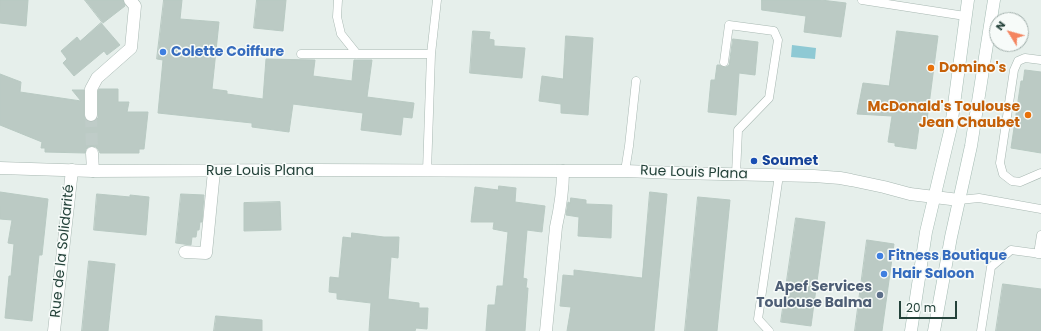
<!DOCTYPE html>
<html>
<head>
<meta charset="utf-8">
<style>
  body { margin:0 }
  #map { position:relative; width:1041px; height:331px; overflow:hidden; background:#e6efeb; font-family:Poppins,sans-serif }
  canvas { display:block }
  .north { position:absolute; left:989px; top:12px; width:40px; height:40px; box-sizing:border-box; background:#f7fbf9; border:1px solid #a3b1ad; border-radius:50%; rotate:307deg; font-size:11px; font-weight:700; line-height:16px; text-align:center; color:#24423a }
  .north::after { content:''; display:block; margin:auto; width:14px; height:18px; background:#f4845f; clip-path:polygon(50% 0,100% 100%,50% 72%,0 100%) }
  .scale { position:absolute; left:899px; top:301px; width:58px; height:18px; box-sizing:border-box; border:2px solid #24423a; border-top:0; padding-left:5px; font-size:12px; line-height:14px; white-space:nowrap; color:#24423a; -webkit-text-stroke:3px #f7fbf9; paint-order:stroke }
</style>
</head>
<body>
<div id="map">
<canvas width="1041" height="331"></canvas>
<div class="north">N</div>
<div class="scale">20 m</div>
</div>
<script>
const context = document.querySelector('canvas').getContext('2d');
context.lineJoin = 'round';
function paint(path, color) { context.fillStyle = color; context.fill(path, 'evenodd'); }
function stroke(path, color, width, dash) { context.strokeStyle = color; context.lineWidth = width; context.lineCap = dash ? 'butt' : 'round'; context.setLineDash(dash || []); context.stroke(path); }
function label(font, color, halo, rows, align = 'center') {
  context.font = font + ' Poppins,sans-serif'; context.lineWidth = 3; context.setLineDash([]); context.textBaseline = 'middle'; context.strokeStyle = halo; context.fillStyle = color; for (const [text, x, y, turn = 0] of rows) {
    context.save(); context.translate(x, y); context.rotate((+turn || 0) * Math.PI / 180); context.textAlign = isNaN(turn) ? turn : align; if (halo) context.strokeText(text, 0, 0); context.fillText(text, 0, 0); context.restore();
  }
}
const water = new Path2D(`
  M792 45 816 48 815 59 791 57Z`);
const building = new Path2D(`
  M0 0H28L26 26 0 23Z
  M85 0H123L125 6 103 23Z
  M164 0H182L180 19 219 22 212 89 227 91V94L263 99 266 59 315 60 313 76 352 81 354 60H372L367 97 414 103 412 118 403 117 401 135 361 130 363 113 293 104 289 132 252 127V123L158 113 163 60 157 59Z
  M257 0H286L283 31 254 28Z
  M762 0H821L846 3 841 37 804 32 806 16 762 10Z
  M101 23 120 45 107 55 104 51 74 76 63 63 67 59 61 51 77 37 80 41Z
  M473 31 490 32 489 39 494 40V46L525 48 522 78 470 73Z
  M897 31 938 36 927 120 920 119 916 149 895 146V143L888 142 892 116 857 114 863 83 889 86Z
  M566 36 593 38 588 115 561 113V104L539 101 542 76 563 79Z
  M733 39 758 42 755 75 739 73 736 115 708 112 711 80H715L717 65H720L724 67H726L729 65Z
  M1025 70 1041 72V153L1011 148 1021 81H1023Z
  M0 74 21 82 20 92 81 101 72 90H84V115L85 119 88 122H91L95 121 98 118V91L99 89H118V102H129L127 112H148L144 149H139V153H100L98 149 96 147 92 146 88 147 86 149 85 153 45 152V148H41L42 142 0 125Z
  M499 186 516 188 515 202 545 206 542 232 527 230 523 278 527 279 526 288H528L525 331H486L488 305H495L497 286H503L508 232 493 229 494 222H471L475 187 498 190Z
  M0 192 48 199 42 255H39L32 321 5 318 9 276H11L14 244 8 243 12 220 0 219Z
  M650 192 667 194 654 331H567L571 307 560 306 563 275 574 276V270L642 278Z
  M97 194 130 197V195L149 197 146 235 94 230Z
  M181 194 204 195 202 222H200L199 230H197L196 237H192L191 245 176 243Z
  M698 197 730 200 717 331H685Z
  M571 198 586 200V204L612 205 611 238 578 236 579 217 566 215 568 202 570 203Z
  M280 202 281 230 244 231V203Z
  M796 218 825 222 811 326 781 322Z
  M352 233 384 237H399L398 258 391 257 388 299 419 303V308H428L427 329 416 328 415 331H369L371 303 337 299V293L329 292 330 277 339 278 343 237 351 238Z
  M867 240 894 244 882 331H855Z
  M89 261 115 264 108 331H82Z
  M1003 284 1041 289V331H996Z
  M216 316 262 320V331H214Z`);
const minorTunnel = new Path2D(`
  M91 115 92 153`);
const service = new Path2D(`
  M338 0 337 17 341 34 357 54
  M862 0 965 16
  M301 54H431
  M1041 60 1025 58 1018 61 1014 70 1000 163 1003 174 1012 181 1020 182 1041 173
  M724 62 729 25 774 31 778 40 769 98 738 130 736 174
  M427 171 431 54 437 0
  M625 171 629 146 636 81
  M959 200 979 198 1041 209
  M1038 254 1041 235
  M769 331 758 319 779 175
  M981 331 991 267 1011 250 1041 254`);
const minor = new Path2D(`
  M91 115V89L97 78 131 48 135 6 130 0
  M92 153 93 171
  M185 252 206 253 214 171
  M54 331 72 170
  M546 331 556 227C560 209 563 190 563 171`);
const tertiary = new Path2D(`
  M0 168 93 171 314 170 563 171H625L677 173 814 176 840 178 851 180 884 187 910 194 959 200`);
const secondary = new Path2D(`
  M911 331 926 232 951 127 968 0
  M934 331 951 237 971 146 994 0`);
const markers = [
  [163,52,4,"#3f7fe0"],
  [931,68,4,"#e8710a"],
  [1028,115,4,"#e8710a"],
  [754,161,4,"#1a4fb4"],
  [880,256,4,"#3f7fe0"],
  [884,274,4,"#3f7fe0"],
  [880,295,4,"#5c6f8a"]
];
const shopNames = [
  ["Colette Coiffure",171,52],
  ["Fitness Boutique",888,256],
  ["Hair Saloon",892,274]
];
const foodNames = [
  ["Domino's",939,68],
  ["McDonald's Toulouse",1020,107,"right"],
  ["Jean Chaubet",1020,123,"right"]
];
const transitNames = [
  ["Soumet",762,161]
];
const streetNames = [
  ["Rue Louis Plana",260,171],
  ["Rue Louis Plana",694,173,2],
  ["Rue de la Solidarité",63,251,-84]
];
const serviceNames = [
  ["Apef Services",872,287],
  ["Toulouse Balma",872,303]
];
paint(water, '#8ec9d4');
paint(building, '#bbcac4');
stroke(building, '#b8c9c2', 1);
stroke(minorTunnel, '#bfccc8', 12, [12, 6]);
stroke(service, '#a8b8b2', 9);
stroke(minor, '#a8b8b2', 13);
stroke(tertiary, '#a8b8b2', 13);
stroke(secondary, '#a4bbb3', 13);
stroke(service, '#fff', 8);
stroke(minor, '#fff', 12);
stroke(tertiary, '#fff', 12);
stroke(secondary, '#fff', 12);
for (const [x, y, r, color] of markers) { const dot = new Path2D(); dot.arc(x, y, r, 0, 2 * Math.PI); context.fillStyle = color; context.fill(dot); stroke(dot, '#f7fbf9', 1.5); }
label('bold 14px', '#366cbe', '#f7fbf9', shopNames, 'left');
label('bold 14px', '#c56008', '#f7fbf9', foodNames, 'left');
label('bold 14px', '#164399', '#f7fbf9', transitNames, 'left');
label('14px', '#24423a', '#f7fbf9', streetNames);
label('bold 14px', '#4e5e75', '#f7fbf9', serviceNames, 'right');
</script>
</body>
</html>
